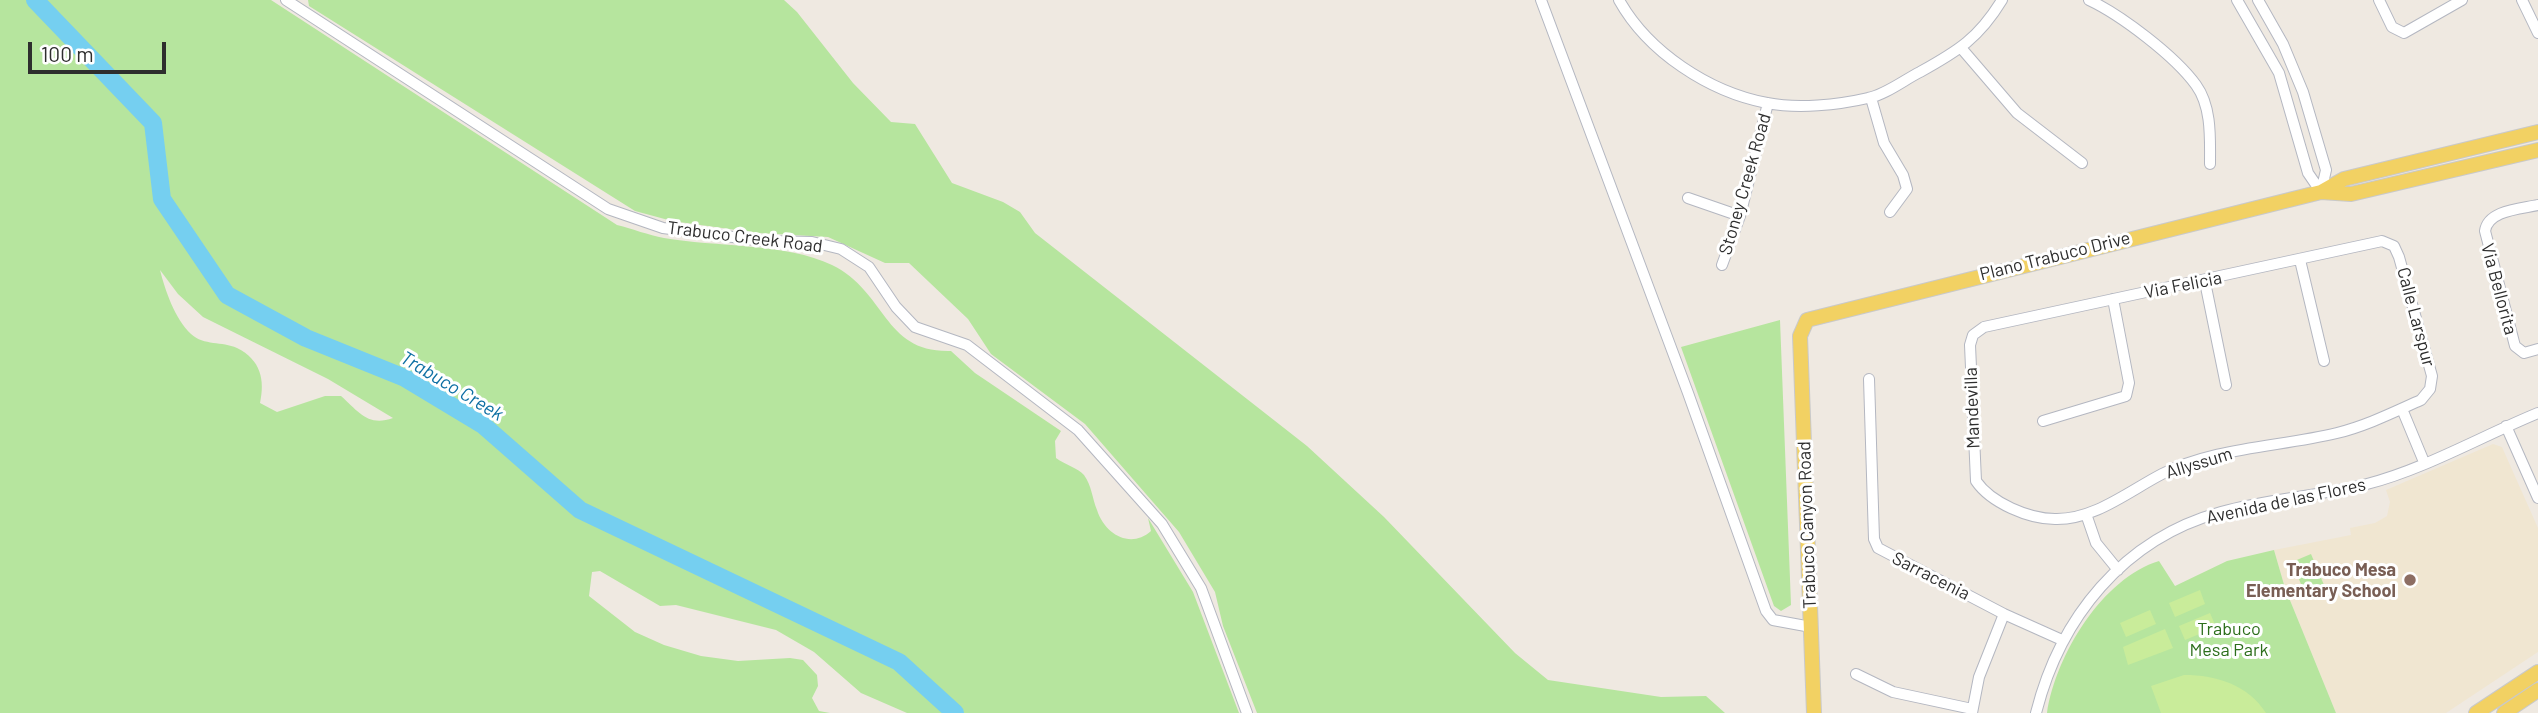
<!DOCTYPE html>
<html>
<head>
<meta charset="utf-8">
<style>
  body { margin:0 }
  #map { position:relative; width:2538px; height:713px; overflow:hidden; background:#efe9e1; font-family:Barlow,sans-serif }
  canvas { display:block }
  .scale { position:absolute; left:28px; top:42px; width:138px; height:32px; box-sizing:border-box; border:4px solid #2e2e2e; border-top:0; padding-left:9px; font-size:21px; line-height:24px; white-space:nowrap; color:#2e2e2e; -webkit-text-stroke:5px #fff; paint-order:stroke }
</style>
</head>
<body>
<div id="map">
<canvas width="2538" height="713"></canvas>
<div class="scale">100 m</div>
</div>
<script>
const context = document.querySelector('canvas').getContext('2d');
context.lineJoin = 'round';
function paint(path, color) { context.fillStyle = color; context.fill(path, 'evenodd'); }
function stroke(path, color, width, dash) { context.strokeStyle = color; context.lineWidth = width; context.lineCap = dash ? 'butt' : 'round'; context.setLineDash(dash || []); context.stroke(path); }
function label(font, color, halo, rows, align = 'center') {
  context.font = font + ' Barlow,sans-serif'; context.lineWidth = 6; context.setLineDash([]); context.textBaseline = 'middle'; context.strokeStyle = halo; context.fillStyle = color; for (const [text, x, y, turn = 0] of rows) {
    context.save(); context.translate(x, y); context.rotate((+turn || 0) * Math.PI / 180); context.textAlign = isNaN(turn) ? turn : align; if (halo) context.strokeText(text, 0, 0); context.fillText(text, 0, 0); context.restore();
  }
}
const education = new Path2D(`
  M2493 444 2502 447 2538 528V652L2446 713H2336L2285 588 2274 550 2351 535 2350 528 2375 523 2387 516 2390 502 2386 490Z`);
const green = new Path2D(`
  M0 0H271L617 225C633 229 648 235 664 238 714 247 787 243 832 265 887 292 883 353 951 351L975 373 1061 431 1055 441 1056 458C1064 464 1078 468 1084 475 1092 486 1092 498 1097 510 1105 535 1131 549 1151 531L1148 518 1193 592 1239 713H907L861 693 814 652 776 630 676 605 660 606 600 571 592 572 589 596 635 632 664 645 701 656 738 661 790 658 803 660 817 675 818 686 812 698 819 711 830 713H0ZM160 270 178 294 203 317 328 379 393 418C368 427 359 412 341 396H325L277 412 260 403C265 380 261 360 237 348 222 341 204 346 191 334 175 319 165 290 160 270Z
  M308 0H784L797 12 853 83 891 122 915 124 952 183 1003 202 1020 212 1035 233 1307 446 1384 517 1515 653 1548 680 1661 697 1706 696 1725 713H1257L1223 626 1215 592 1179 532 1085 424 991 354 968 319 909 263H885L828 237 758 233 672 221 635 211 309 6Z
  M1780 320 1791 605 1781 611 1774 606 1681 347Z
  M2274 550 2285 588 2336 713H2047C2056 654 2103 578 2159 561L2175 586 2227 561Z
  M2311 554 2324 585 2305 594 2292 562Z`);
const pitch = new Path2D(`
  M2200 590 2205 604 2175 617 2169 603Z
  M2150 610 2156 624 2126 637 2120 623Z
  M2210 613 2216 627 2185 640 2179 626Z
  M2165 629 2173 648 2128 665 2123 647Z
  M2184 675C2217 675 2248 685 2266 713H2161L2151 686Z`);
const river = new Path2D(`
  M35 0 153 123 162 199 227 295 306 338 405 378 483 425 580 510 899 662 955 713`);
const minor = new Path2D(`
  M286 0 608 209 663 228 764 241 812 242 841 249 869 267 896 307 915 327 967 345 1078 430 1162 524 1201 588 1247 713
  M1541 0 1688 393 1766 611 1773 620 1811 627
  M1619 0C1648 52 1709 92 1767 103 1798 109 1838 105 1868 98 1885 95 1904 80 1920 72 1958 51 1979 38 2002 0
  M2089 0C2121 15 2175 56 2196 85 2212 107 2210 139 2210 164
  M2237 0 2279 73 2308 173 2321 192
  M2258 0 2283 44 2303 92 2326 170 2321 192
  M2379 0 2392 27 2404 33 2462 0
  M2522 0 2538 33
  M1962 49 2017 113 2082 163
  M1871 98 1884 143 1903 175 1907 189 1890 212
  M1688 198 1740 216
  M2538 205C2520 209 2488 210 2485 231L2515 346 2524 353 2538 349
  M2382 241 2394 246 2399 257 2432 376 2430 389 2421 400C2394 412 2366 426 2337 433 2279 447 2216 447 2162 474 2129 491 2094 520 2055 519 2029 519 1991 503 1976 481L1970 345 1973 335 1984 327Z
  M2300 260 2324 361
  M1722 265 1740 216 1768 103
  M2205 282 2226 385
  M1869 379 1874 539 1878 548 2004 614 2062 640
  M2402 409 2424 462
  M2043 421 2126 396 2129 383 2113 299
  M2506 426 2538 498
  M2086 514 2096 543 2118 570
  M1856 674 1893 692 1972 709
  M1972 713 1979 677 2004 614
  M2036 713C2060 618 2123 539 2221 512 2268 499 2319 496 2367 484 2425 469 2482 436 2538 413`);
const major = new Path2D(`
  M2321 192 2351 194 2538 150
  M1814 713 1800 336 1807 320 2321 192 2344 179 2538 132
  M2476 713 2538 672
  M2504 713 2538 690`);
const markers = [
  [2410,580,7,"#8d6e63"]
];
const streetNames = [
  ["Stoney Creek Road",1745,184,-74],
  ["Trabuco Creek Road",745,237,7],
  ["Plano Trabuco Drive",2055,256,-14],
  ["Via Felicia",2183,285,-11],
  ["Via Bellorita",2499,289,75],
  ["Calle Larspur",2416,317,75],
  ["Mandevilla",1972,408,-92],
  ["Allyssum",2199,463,-17],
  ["Avenida de las Flores",2286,501,-12],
  ["Trabuco Canyon Road",1807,525,-92],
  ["Sarracenia",1931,576,27]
];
const educationNames = [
  ["Trabuco Mesa",2396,570],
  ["Elementary School",2396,591]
];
const parkNames = [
  ["Trabuco",2229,629],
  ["Mesa Park",2229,650]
];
const waterNames = [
  ["Trabuco Creek",452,386,31]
];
paint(education, '#f0e6d1');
paint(green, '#b6e59e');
paint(pitch, '#c9ec9a');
stroke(river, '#75cff0', 18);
stroke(minor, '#b4b7c1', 12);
stroke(major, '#c9c9c9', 16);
stroke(minor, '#fff', 10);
stroke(major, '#f2d163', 14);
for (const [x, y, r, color] of markers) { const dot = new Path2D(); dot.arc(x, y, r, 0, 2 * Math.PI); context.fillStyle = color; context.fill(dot); stroke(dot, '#fff', 2.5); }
label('18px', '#2e2e2e', '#fff', streetNames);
label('bold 18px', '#785e54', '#fff', educationNames, 'right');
label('18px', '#2c6e1b', '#fff', parkNames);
label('italic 19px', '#0d6fa3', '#fff', waterNames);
</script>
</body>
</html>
